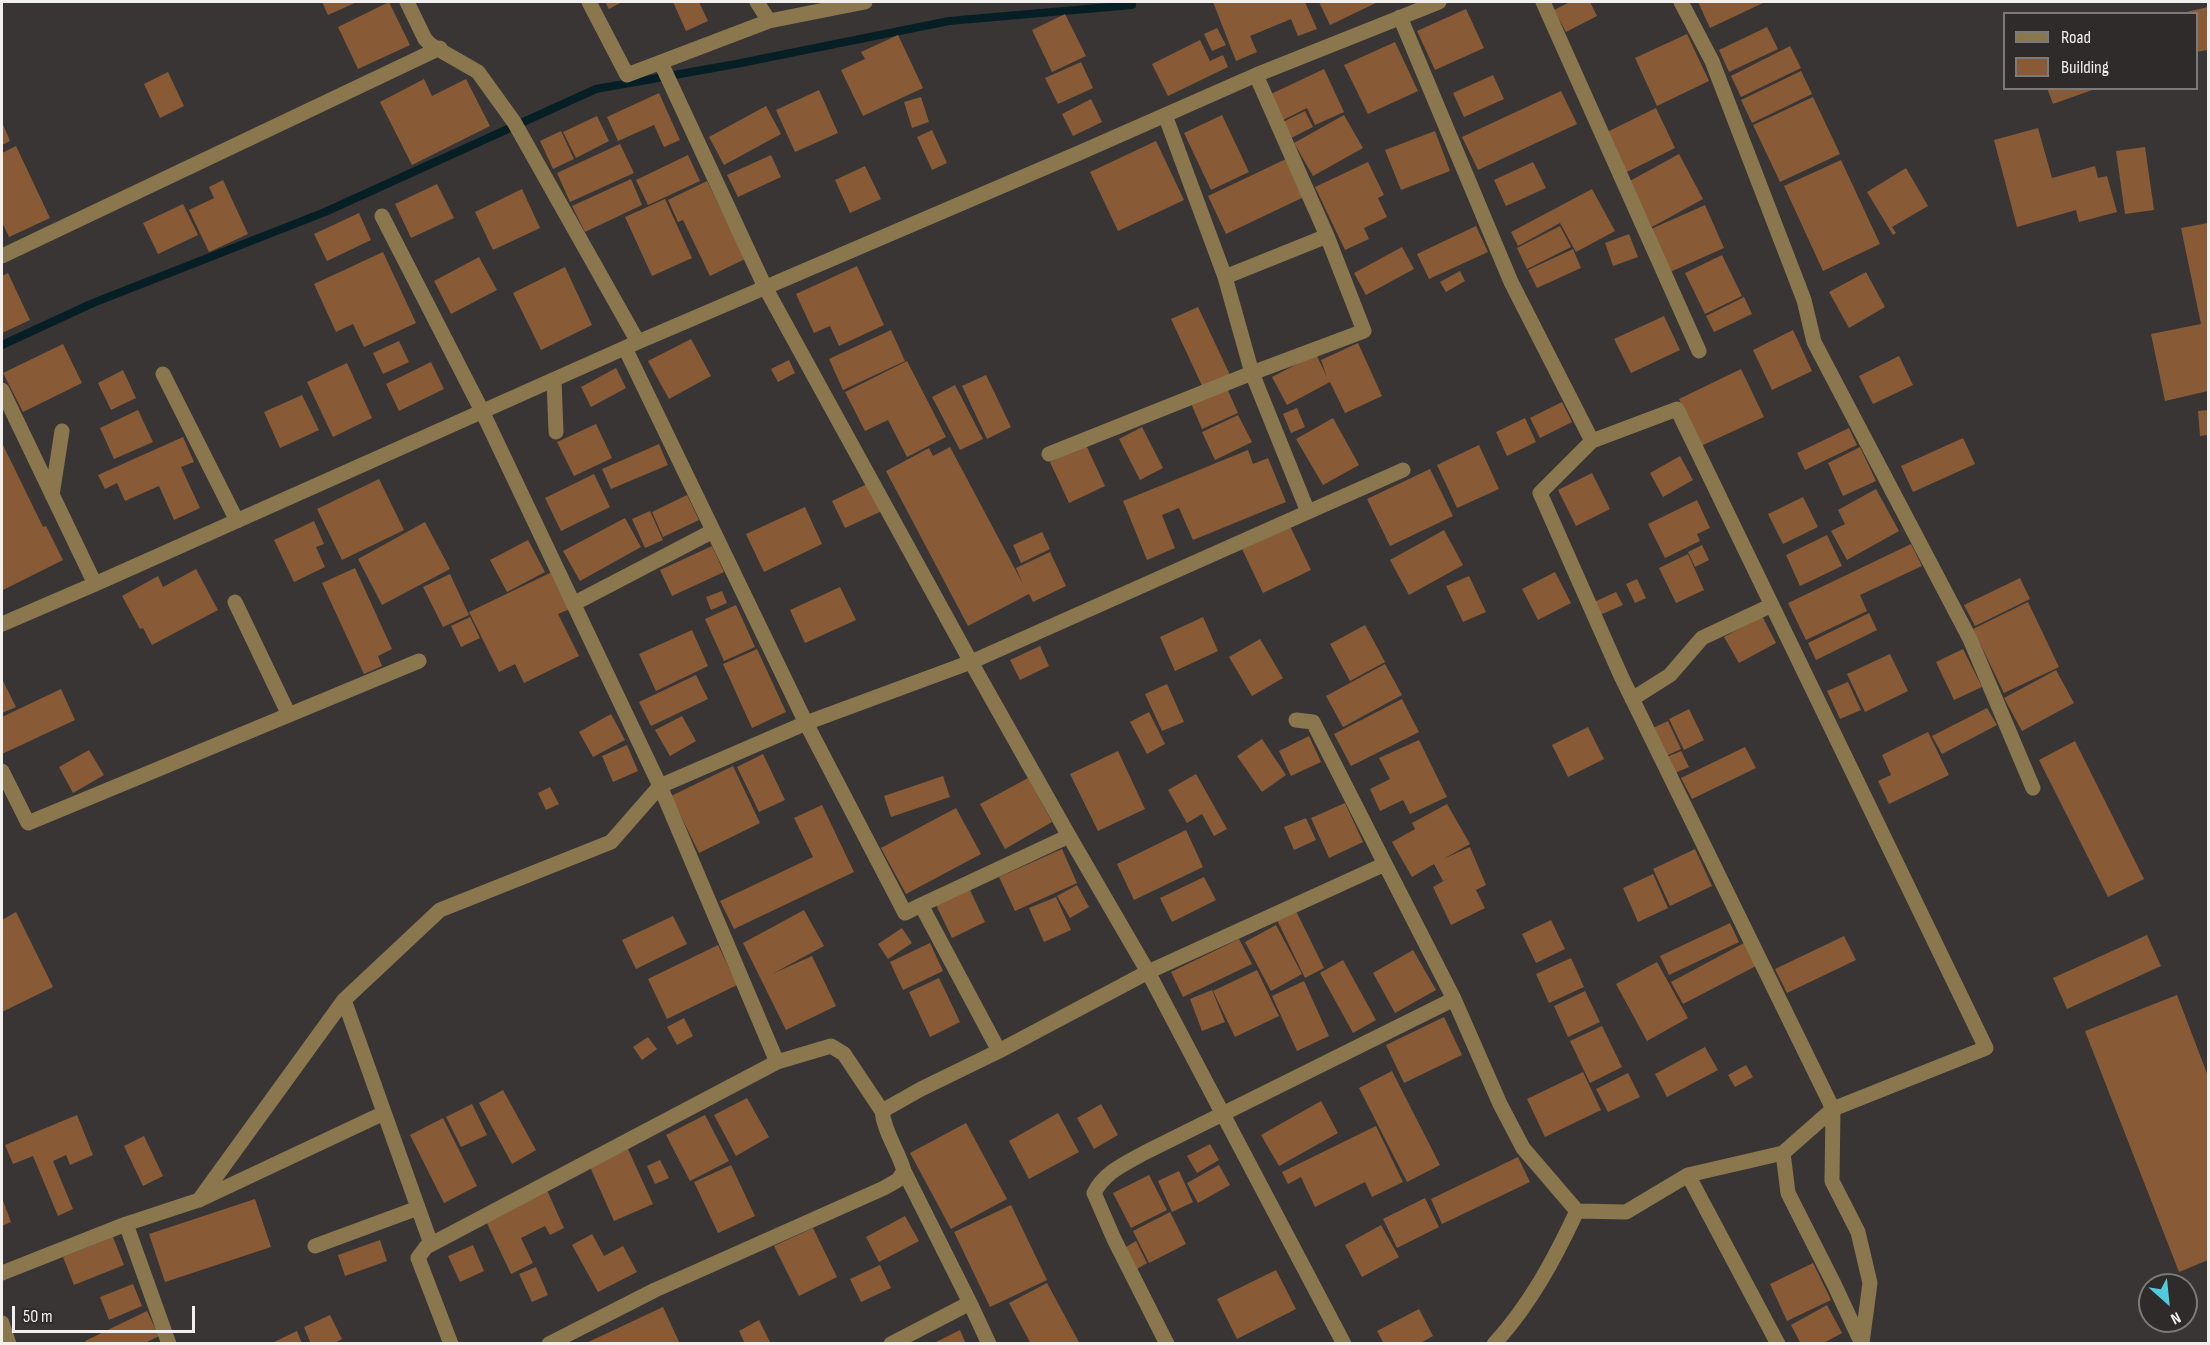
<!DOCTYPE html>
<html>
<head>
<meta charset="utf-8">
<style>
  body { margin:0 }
  #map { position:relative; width:2210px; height:1345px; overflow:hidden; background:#383534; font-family:"Sofia Sans Condensed",sans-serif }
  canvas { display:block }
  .frame { position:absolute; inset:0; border:3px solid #f2f0ef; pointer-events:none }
  .legend { position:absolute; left:2003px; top:12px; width:195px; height:78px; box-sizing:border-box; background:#2e2b2a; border:2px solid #7c7a79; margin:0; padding:8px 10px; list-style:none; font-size:18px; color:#f2f0ef }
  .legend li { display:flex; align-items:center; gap:12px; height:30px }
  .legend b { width:30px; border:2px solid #7c7a79 }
  .north { position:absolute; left:2138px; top:1273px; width:60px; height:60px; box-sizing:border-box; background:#2e2b2a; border:2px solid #7c7a79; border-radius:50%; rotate:153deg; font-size:16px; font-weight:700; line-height:24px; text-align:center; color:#f2f0ef }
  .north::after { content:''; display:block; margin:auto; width:21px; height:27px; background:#53cadc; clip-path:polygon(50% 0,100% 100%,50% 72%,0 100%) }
  .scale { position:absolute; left:12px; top:1306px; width:183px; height:27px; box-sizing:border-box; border:3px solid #f2f0ef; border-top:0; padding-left:8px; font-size:18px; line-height:21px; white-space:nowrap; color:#f2f0ef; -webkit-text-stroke:4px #2e2b2a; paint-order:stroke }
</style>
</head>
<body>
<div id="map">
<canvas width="2210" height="1345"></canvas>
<div class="frame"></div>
<ul class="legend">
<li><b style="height:8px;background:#8b774e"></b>Road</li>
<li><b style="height:16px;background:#885b36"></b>Building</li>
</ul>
<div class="north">N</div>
<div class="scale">50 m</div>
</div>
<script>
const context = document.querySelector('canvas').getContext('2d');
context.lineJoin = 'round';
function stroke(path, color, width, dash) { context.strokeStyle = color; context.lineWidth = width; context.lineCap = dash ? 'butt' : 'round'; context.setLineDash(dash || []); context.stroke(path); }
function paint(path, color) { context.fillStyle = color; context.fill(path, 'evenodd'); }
const stream = new Path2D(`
  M2 345 93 303 325 212 596 89 736 64 949 21 1132 5`);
const building = new Path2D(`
  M322 2H357L328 15Z
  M389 2 410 45 358 69 338 27Z
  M605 2H622L609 9Z
  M673 2H699L708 21 686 31Z
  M1213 2H1305L1317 29 1298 36 1291 19 1250 36 1257 52 1236 61Z
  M1319 2H1378L1330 25Z
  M1570 2H1590L1597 16 1566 32 1554 10Z
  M1698 2H1765L1710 28Z
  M2208 7V50L2196 52V14L2182 13Z
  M1466 9 1484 48 1435 70 1417 31Z
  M1065 14 1086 56 1052 72 1032 30Z
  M1767 27 1778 49 1729 72 1719 50Z
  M1217 28 1226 45 1212 51 1204 34Z
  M1687 34 1709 81 1657 106 1635 58Z
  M898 35 923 88 863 116 841 70 865 59 861 52Z
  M1200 40 1210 61 1223 55 1228 67 1168 96 1152 64Z
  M1395 42 1418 91 1368 114 1344 65Z
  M1790 46 1801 68 1741 97 1731 76Z
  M1081 62 1093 88 1058 104 1045 78Z
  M1324 69 1344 112 1315 125 1307 108 1283 120 1271 94Z
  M1801 71 1812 94 1752 123 1741 100Z
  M168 72 184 106 160 118 144 84Z
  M1493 75 1504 99 1464 117 1453 93Z
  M424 79 432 96 466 79 490 126 412 165 380 102Z
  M2047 88H2095V89L2053 104Z
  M819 90 838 133 795 152 776 110Z
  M1561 91 1577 124 1478 170 1462 137Z
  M659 93 680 140 664 147 654 125 618 141 607 117Z
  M921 97 929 122 912 128 904 102Z
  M1813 97 1840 154 1780 182 1753 125Z
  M1091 99 1102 122 1073 136 1062 114Z
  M766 106 781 134 724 165 709 137Z
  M1656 108 1675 148 1625 173 1605 133Z
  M1305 111 1313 127 1291 138 1283 122Z
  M1222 115 1249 172 1211 190 1184 133Z
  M1344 115 1363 148 1313 176 1294 143Z
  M597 116 609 141 576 158 563 132Z
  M2 122 10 141 2 145Z
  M2038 128 2052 178 2095 166 2098 178 2107 176 2117 212 2079 222 2076 210 2017 227 1994 140Z
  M932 130 947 163 932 170 917 137Z
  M561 131 574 159 553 169 540 141Z
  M1435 131 1450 171 1401 190 1385 150Z
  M1156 141 1184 200 1118 231 1090 172Z
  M620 144 634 173 570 202 557 173Z
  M16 146 50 218 9 237 2 222V153Z
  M2145 147 2154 210 2125 214 2116 151Z
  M1679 154 1703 199 1652 227 1628 182Z
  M688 155 700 181 648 205 636 180Z
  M771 155 781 177 738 197 727 175Z
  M1286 159 1304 197 1226 234 1208 196Z
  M1841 160 1880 244 1823 271 1784 186Z
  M1368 162 1384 195 1378 198 1387 217 1364 228 1369 239 1345 250 1315 187Z
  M1533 162 1546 188 1506 206 1494 180Z
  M865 166 881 199 850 213 835 180Z
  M1906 168 1928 206 1892 227 1896 233 1893 235 1867 192Z
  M631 179 642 205 585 232 572 206Z
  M223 180 248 234 209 252 189 210 214 198 209 187Z
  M707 181 745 259 710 276 683 220 678 222 668 200Z
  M437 184 454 218 411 238 395 204Z
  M522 189 540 228 493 250 475 212Z
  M1592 189 1615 231 1576 252 1560 223 1518 246 1511 232Z
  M665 199 692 258 652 276 625 217Z
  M183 204 198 235 158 254 143 223Z
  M1705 205 1724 248 1670 272 1651 229Z
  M359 213 371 240 327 261 314 234Z
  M2208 223V391L2165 401 2151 334 2201 324 2181 228Z
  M1476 226 1488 252 1429 279 1417 254Z
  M1560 226 1571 247 1527 269 1517 248Z
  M1629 234 1638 257 1613 266 1605 243Z
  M1402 247 1414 269 1366 295 1354 273Z
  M1573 249 1581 268 1537 288 1528 270Z
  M383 252 416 323 364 347 353 324 336 332 314 284Z
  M1722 255 1742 296 1705 314 1685 273Z
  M479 257 497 290 451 314 434 281Z
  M857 266 884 325 839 346 830 326 814 333 796 294Z
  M565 267 592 325 541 350 513 293Z
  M1460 271 1465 281 1446 292 1440 282Z
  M1866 272 1885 307 1849 328 1829 292Z
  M8 273 30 320 2 333V276Z
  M1744 297 1752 314 1714 332 1706 316Z
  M1198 307 1231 377 1204 390 1171 319Z
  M1664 316 1680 350 1631 373 1614 339Z
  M891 330 905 361 843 390 829 359Z
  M1793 330 1812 371 1772 390 1753 350Z
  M691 339 711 376 669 399 648 361Z
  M399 341 409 362 383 374 373 353Z
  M1358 343 1382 396 1345 413 1330 382 1287 405 1272 377 1316 354 1327 377 1321 360Z
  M63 344 82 383 23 412 3 373Z
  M1899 356 1913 385 1873 404 1859 376Z
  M789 360 795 373 778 382 771 369Z
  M907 361 946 437 907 457 888 420 865 431 845 392Z
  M431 362 444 389 399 411 386 384Z
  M347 363 372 418 333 437 307 382Z
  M616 368 626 388 591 407 581 387Z
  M1741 369 1764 417 1701 446 1679 399Z
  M123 370 136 398 111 410 98 383Z
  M986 375 1011 427 987 439 962 386Z
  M955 385 983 439 960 450 932 397Z
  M1226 386 1238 413 1202 429 1190 401Z
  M302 395 319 430 280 448 264 412Z
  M1562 402 1572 422 1540 438 1530 418Z
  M1297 408 1305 427 1291 433 1283 414Z
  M138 410 153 442 114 459 100 428Z
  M2208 410V435L2200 436 2198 411Z
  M1238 415 1252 442 1215 460 1202 432Z
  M1333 418 1359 465 1323 485 1296 439Z
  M1525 418 1536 442 1507 456 1496 432Z
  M596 424 612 458 574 476 557 442Z
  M1142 427 1163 468 1140 480 1119 439Z
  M1849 428 1857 445 1805 470 1797 453Z
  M183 437 194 462 181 467 200 508 174 520 159 486 125 501 117 483 105 489 98 475Z
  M1963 438 1975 464 1913 492 1901 466Z
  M2 443 43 527 46 526 63 560 3 590Z
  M659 444 668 465 611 489 602 469Z
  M1086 445 1105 486 1069 503 1050 462Z
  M1479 445 1499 489 1457 508 1437 465Z
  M950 447 1023 584 1016 568 1050 552 1066 586 1033 602 1029 594 968 626 886 471 929 448 933 456Z
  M1860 447 1876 481 1843 496 1828 463Z
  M1248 450 1253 464 1268 458 1286 502 1193 540 1179 508 1162 515 1175 548 1147 560 1123 501Z
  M1680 456 1693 480 1663 497 1650 473Z
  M1430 469 1453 516 1390 546 1367 499Z
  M1592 473 1610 509 1576 526 1558 490Z
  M594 474 610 507 561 531 545 498Z
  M379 479 404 530 342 560 317 509Z
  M869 483 882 511 845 528 832 501Z
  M1876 489 1899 531 1847 560 1831 531 1845 524 1838 510Z
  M687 495 699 520 663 537 652 512Z
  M1803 497 1818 527 1783 544 1768 514Z
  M1697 500 1710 528 1697 534 1700 541 1665 558 1648 524Z
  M805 507 822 544 764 572 746 534Z
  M650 511 663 540 645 548 632 519Z
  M625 518 641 547 580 581 563 551Z
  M314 521 324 544 316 547 325 567 294 582 274 540Z
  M425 522 450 569 382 605 358 559Z
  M1290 526 1311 570 1263 593 1242 549Z
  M1444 530 1463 565 1409 595 1390 560Z
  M1042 532 1050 549 1021 563 1013 545Z
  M1827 535 1842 566 1800 586 1786 555Z
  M528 540 545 572 507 592 490 560Z
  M1911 544 1922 566 1860 595 1867 611 1806 640 1788 603Z
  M1702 545 1709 560 1695 567 1688 552Z
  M712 546 724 572 672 596 660 570Z
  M1688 554 1704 590 1676 603 1659 568Z
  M355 568 392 649 378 656 382 666 364 674 322 583Z
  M196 569 218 610 152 645 143 628 140 629 122 596 158 576 163 587Z
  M552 572 570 609 558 614 579 656 524 683 515 664 499 672 469 612Z
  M1555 572 1571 603 1538 620 1522 589Z
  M450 574 469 615 443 627 423 587Z
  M1469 576 1486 612 1463 622 1446 586Z
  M2020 578 2030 599 1975 626 1964 605Z
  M1637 579 1646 598 1635 603 1626 584Z
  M840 587 856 620 805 643 790 610Z
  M722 591 727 603 711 610 706 597Z
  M1616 592 1623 605 1600 615 1594 602Z
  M2028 602 2059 667 2004 693 1973 629Z
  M736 605 755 647 724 661 705 619Z
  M1869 613 1877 630 1816 660 1808 643Z
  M1762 616 1776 643 1739 663 1724 637Z
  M470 617 480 638 461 647 451 626Z
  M1203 617 1218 651 1175 671 1160 637Z
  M1365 625 1385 662 1350 681 1330 644Z
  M692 630 708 666 656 691 639 654Z
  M1260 639 1283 678 1252 696 1229 657Z
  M1040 646 1049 666 1020 680 1010 660Z
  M757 649 786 712 752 728 723 664Z
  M1963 649 1982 687 1954 700 1936 662Z
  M1890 654 1908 691 1865 712 1847 674Z
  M1385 664 1402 695 1343 727 1326 696Z
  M2056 670 2074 703 2022 731 2004 698Z
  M696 675 708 699 651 726 639 702Z
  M2 679 16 707 2 713Z
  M1848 682 1861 710 1840 719 1827 691Z
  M1167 684 1184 722 1162 731 1145 694Z
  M61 689 75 720 2 754V717Z
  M1402 699 1419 732 1351 766 1334 734Z
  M1987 708 1997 725 1942 754 1932 736Z
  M1689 709 1704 740 1684 750 1669 719Z
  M1149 712 1165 744 1147 754 1130 722Z
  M611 714 625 740 593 757 579 732Z
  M682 716 696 741 670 756 655 730Z
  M1668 721 1681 749 1666 756 1653 728Z
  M1588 727 1604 759 1568 777 1552 745Z
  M1928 732 1949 775 1889 804 1878 781 1891 775 1882 755Z
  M1309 736 1321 762 1291 776 1279 751Z
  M1262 739 1286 775 1262 792 1237 756Z
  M1419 740 1447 797 1410 814 1403 800 1380 811 1370 789 1390 779 1379 758Z
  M2075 741 2144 879 2108 897 2039 760Z
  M627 745 638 771 613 782 602 756Z
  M1745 747 1756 768 1692 799 1681 778Z
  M89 750 104 775 73 793 59 767Z
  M1118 751 1145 809 1098 831 1070 774Z
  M1681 751 1689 767 1675 773 1667 757Z
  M763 754 785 800 759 812 737 767Z
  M733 766 760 823 699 853 671 796Z
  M1196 774 1227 829 1214 836 1202 814 1187 823 1168 790Z
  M943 776 950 797 891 817 884 796Z
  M1028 778 1052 822 1005 849 980 804Z
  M550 787 559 804 546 810 538 793Z
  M1345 803 1363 842 1329 858 1311 818Z
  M1447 804 1470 844 1443 859 1470 847 1486 885 1476 890 1485 908 1451 925 1433 887 1449 878 1443 881 1434 864 1412 877 1392 842 1415 829 1412 823Z
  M822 805 854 872 734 929 720 901 813 857 794 818Z
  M956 808 981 854 906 894 881 848Z
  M1306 818 1316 840 1294 850 1284 827Z
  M1186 830 1203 867 1134 900 1117 864Z
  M1062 849 1077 883 1015 911 999 877Z
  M1695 849 1712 886 1670 906 1653 869Z
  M1653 874 1668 908 1638 922 1623 888Z
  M1204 877 1216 900 1172 922 1160 898Z
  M1077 885 1089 907 1070 918 1057 896Z
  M970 890 985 922 952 938 936 905Z
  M1056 897 1071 930 1044 942 1029 908Z
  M804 910 824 946 772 974 812 956 836 1006 786 1030 743 943Z
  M1296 911 1324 968 1305 978 1277 920Z
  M16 912 53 987 2 1012V920Z
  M673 916 687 944 636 969 622 940Z
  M1551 920 1565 949 1536 963 1522 934Z
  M1730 923 1739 942 1669 975 1660 956Z
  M1276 925 1302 974 1271 991 1245 942Z
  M902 928 912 943 888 959 878 944Z
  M2147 935 2161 966 2067 1009 2053 978Z
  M1844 936 1856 960 1787 993 1775 969Z
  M1239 939 1252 964 1183 997 1171 972Z
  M930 943 943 971 903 990 890 962Z
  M1744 943 1756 966 1683 1004 1671 982Z
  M718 945 737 985 667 1019 648 979Z
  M1413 950 1436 990 1395 1013 1373 973Z
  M1571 958 1584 987 1549 1003 1536 974Z
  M1343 960 1376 1020 1353 1033 1320 973Z
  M1657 962 1688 1018 1647 1041 1616 984Z
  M1257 970 1279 1016 1235 1037 1213 991Z
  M939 978 960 1022 930 1037 909 992Z
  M1304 981 1329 1036 1297 1051 1272 996Z
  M1212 990 1225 1022 1202 1031 1190 999Z
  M1585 991 1600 1022 1568 1037 1554 1006Z
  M2177 995 2208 1076V1260L2179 1272 2085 1031Z
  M1444 1017 1462 1055 1404 1083 1386 1045Z
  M684 1018 693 1036 677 1045 667 1027Z
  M1602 1026 1622 1067 1590 1083 1570 1041Z
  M648 1037 657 1049 642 1060 633 1047Z
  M1705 1047 1718 1070 1667 1097 1655 1074Z
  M1746 1065 1753 1077 1735 1087 1728 1075Z
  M1392 1071 1440 1165 1407 1182 1359 1088Z
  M1583 1072 1601 1110 1545 1137 1527 1099Z
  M1628 1073 1640 1097 1608 1112 1596 1089Z
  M503 1090 536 1150 512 1164 479 1103Z
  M747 1098 769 1137 736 1156 714 1115Z
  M1321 1101 1338 1133 1279 1166 1261 1135Z
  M472 1104 487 1135 461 1147 446 1117Z
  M1101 1104 1118 1135 1094 1149 1077 1118Z
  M1058 1113 1079 1152 1029 1179 1009 1141Z
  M77 1115 93 1155 70 1165 66 1155 53 1161 73 1209 58 1216 33 1156 13 1164 5 1145Z
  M705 1115 729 1161 690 1181 666 1135Z
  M443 1118 477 1186 444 1203 410 1135Z
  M966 1123 1007 1199 951 1229 910 1153Z
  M1376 1126 1403 1182 1372 1197 1365 1182 1315 1207 1301 1177 1288 1184 1282 1172Z
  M144 1136 163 1176 143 1186 124 1146Z
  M1210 1144 1219 1160 1197 1173 1187 1156Z
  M628 1149 653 1204 614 1221 590 1167Z
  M1518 1157 1530 1182 1442 1224 1431 1199Z
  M660 1160 669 1178 655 1184 647 1166Z
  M731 1165 755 1216 718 1233 694 1182Z
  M1219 1165 1230 1185 1198 1203 1187 1183Z
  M1179 1171 1193 1202 1172 1212 1158 1181Z
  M1149 1175 1167 1210 1131 1228 1113 1193Z
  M546 1188 564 1228 550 1235 545 1226 521 1238 533 1263 511 1274 484 1217Z
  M2 1198 11 1222 2 1226Z
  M1425 1198 1439 1227 1397 1248 1383 1219Z
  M255 1199 271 1247 165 1282 149 1234Z
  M1011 1205 1047 1280 990 1307 954 1232Z
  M1170 1212 1186 1244 1149 1263 1133 1231Z
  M905 1216 919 1241 879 1262 866 1237Z
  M1381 1225 1399 1257 1362 1277 1345 1245Z
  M813 1228 837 1277 799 1296 774 1246Z
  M592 1234 604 1256 623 1246 637 1272 598 1292 572 1245Z
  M113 1237 124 1265 74 1285 63 1257Z
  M380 1240 387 1261 345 1276 338 1255Z
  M1136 1241 1147 1263 1137 1269 1126 1247Z
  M473 1245 484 1271 460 1282 448 1256Z
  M1813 1263 1831 1300 1787 1321 1770 1284Z
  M880 1265 891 1288 861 1302 850 1279Z
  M536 1267 548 1295 532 1302 519 1274Z
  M1276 1270 1296 1309 1237 1339 1217 1299Z
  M1047 1283 1080 1344H1031L1009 1303Z
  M133 1284 142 1306 109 1320 100 1297Z
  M1827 1305 1842 1333 1822 1344H1801L1791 1325Z
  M663 1307 680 1344H584Z
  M1419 1309 1433 1336 1419 1344H1384L1377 1331Z
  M147 1311 159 1336 143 1344H86L85 1341Z
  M330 1315 342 1339 333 1344H311L304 1327Z
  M759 1320 771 1344H745L739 1331Z
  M960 1330 966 1344H932Z
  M297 1331 302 1344H270Z`);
const minor = new Path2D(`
  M407 2 425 39 431 45 478 72 514 122 638 342
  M589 2 627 75 769 21 865 2
  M757 2 769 21
  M1543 2 1699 351
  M1681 2 1712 61 1804 300 1814 342 1970 639 2033 788
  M1400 17 1511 282 1592 441
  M661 63 765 287 971 662 1069 836 1148 972 1344 1344
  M382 216 482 411 660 786 806 723 905 913 921 905 999 1051 1148 972 1385 864 1313 722 1296 720
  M2 256 440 48
  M1225 277 1327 236
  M625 348 806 723 971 662 1308 512 1252 373 1225 277 1165 115
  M163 374 237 521
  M554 380 556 432
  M2 390 95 584
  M1049 454 1252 373 1364 331 1327 236 1256 75
  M52 495 62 431
  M1308 512 1403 470
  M235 602 289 715
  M573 604 713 531
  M2 624 95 584 638 342 1079 153 1256 75 1439 2
  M1632 699 1670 675 1702 638 1772 605
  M2 771 28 823 419 661
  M1385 864 1454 999 1500 1104 1523 1148 1577 1211 1626 1212 1688 1175 1783 1153 1833 1109 1986 1048 1677 409 1592 441 1540 493 1621 676 1833 1109 1832 1181 1858 1232 1870 1283 1862 1343
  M921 905 1069 836
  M344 1000 431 1244
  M1783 1153 1788 1193 1834 1284 1862 1344
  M1688 1175 1778 1344
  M199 1200 344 1000 440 910 611 842 660 786 777 1062
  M126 1224 199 1200 384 1113
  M315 1246 418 1208
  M2 1273 126 1224 169 1344
  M970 1303 989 1344
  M2 1323 9 1344
  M451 1344 418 1258 426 1247 777 1062 831 1046 844 1054 882 1111
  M549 1344 655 1290 884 1188 898 1180 904 1171
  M891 1344 970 1303 904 1171C898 1150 884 1132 882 1111L921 1089 999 1051
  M1167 1344 1114 1239 1094 1193C1105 1172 1124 1164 1144 1153L1454 999
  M1494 1344C1530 1305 1555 1258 1577 1211`);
stroke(stream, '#061f24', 8);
paint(building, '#885b36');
stroke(minor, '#8b774e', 15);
</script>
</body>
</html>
